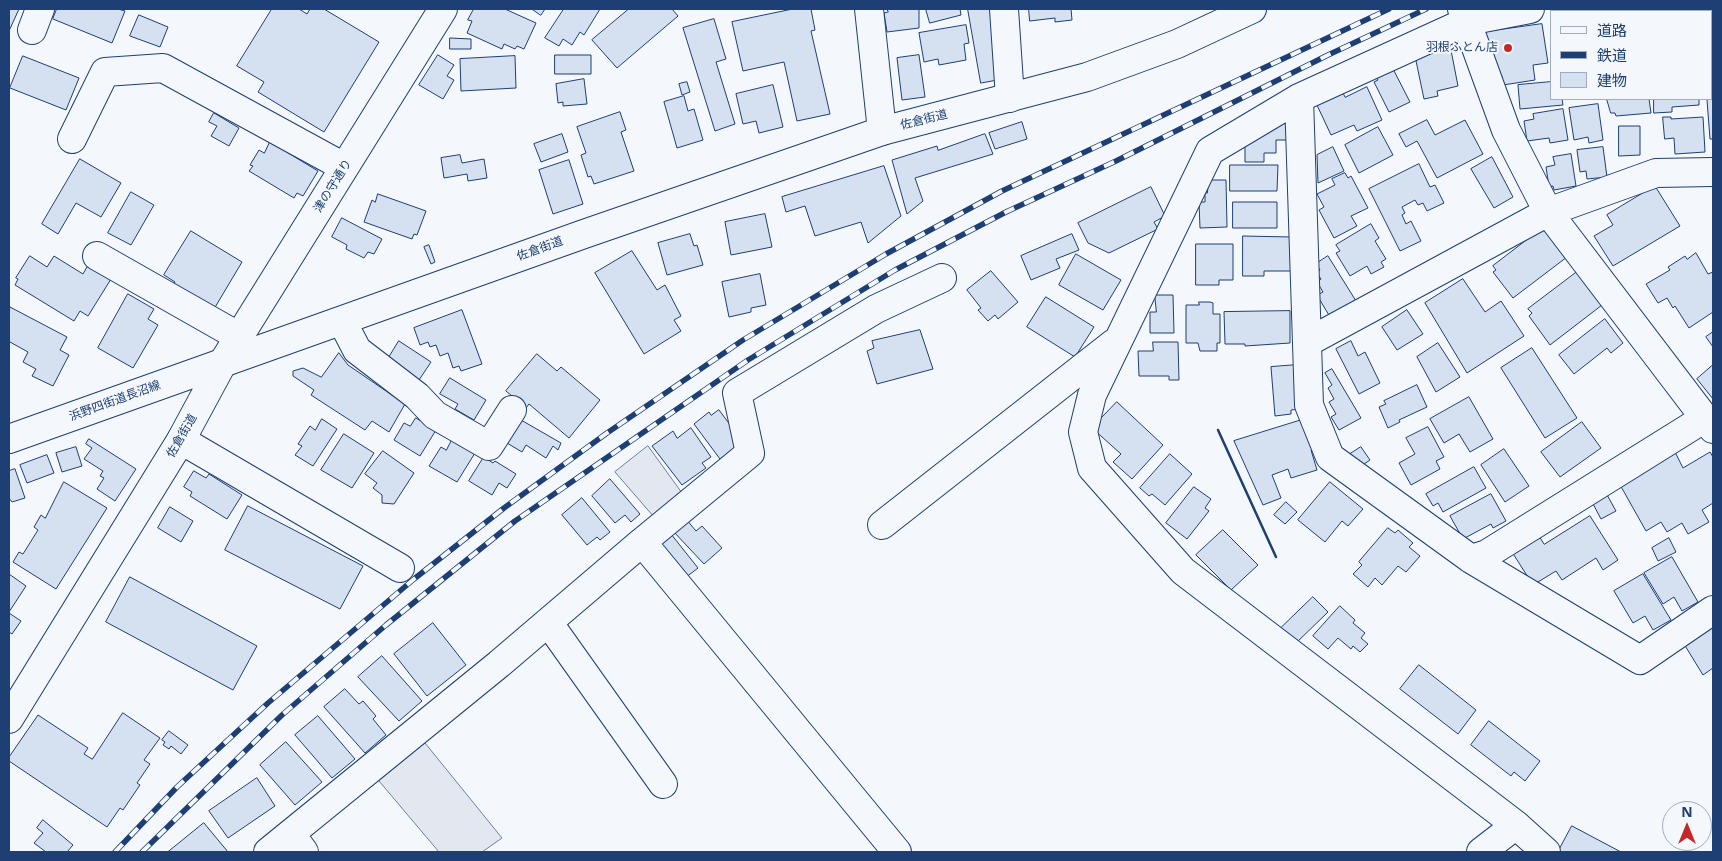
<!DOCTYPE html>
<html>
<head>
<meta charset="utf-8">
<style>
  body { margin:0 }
  #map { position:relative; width:1722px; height:861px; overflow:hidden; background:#f4f7fb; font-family:"Noto Sans","Noto Sans JP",sans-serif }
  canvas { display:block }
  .frame { position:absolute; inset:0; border:10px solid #1d3f73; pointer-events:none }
  .legend { position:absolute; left:1550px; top:10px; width:162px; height:90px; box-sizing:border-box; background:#f4f7fb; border:1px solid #9eadc5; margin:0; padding:6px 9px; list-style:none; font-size:15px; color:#1d3f73 }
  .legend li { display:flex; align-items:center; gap:10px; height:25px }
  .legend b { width:25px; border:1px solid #9eadc5 }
  .north { position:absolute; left:1662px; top:801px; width:50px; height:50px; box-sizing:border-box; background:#f4f7fb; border:1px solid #9eadc5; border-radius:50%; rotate:0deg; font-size:14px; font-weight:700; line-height:20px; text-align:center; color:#1d3f73 }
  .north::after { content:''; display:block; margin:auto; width:18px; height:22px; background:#c62828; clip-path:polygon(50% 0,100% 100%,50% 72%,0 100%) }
</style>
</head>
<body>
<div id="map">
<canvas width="1722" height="861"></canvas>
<div class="frame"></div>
<ul class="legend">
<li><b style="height:6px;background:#f4f7fb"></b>道路</li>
<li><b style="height:6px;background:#1d3f73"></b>鉄道</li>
<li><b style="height:14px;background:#d5e0f0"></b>建物</li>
</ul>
<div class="north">N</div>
</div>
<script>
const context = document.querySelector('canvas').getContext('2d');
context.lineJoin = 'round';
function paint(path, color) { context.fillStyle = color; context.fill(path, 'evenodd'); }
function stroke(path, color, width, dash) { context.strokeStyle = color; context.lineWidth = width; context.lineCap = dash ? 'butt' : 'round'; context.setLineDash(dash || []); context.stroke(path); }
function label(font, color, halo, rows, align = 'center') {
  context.font = font + ' "Noto Sans","Noto Sans JP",sans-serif'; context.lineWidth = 4; context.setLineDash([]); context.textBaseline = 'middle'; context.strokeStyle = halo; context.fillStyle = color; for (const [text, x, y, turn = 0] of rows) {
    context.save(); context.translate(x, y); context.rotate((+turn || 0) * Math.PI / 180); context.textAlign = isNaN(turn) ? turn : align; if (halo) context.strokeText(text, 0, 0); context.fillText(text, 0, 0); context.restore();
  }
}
const parking = new Path2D(`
  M648 446 682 493 654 517 615 472Z
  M425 743 502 838 482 852H439L379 781Z`);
const building = new Path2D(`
  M9 9H19L9 31Z
  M57 9H118L125 11 112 43 53 19Z
  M272 9H299L307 14 310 9H324L379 42 324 132 258 92 264 82 237 66Z
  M474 9H505L536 23 524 49 517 46 515 49 504 44 502 49 467 33 472 21 468 20Z
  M532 9H545L541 15Z
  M564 9H600L584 35 580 32 572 45 563 39 559 46 545 38Z
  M629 9H672L678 16 617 68 592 40Z
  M793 9H811L815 30 811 31 830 114 797 121 784 62 743 71 732 22Z
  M887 9H919V28L887 32 884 13 888 12Z
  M926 9H960L961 15 930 23Z
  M968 9H997L1003 79 981 83Z
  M1029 9H1071L1072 20 1055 22V18L1030 21Z
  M1616 9H1625L1628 11H1602Z
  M1651 9H1694V11H1651Z
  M139 15 168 27 160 47 130 36Z
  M714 19 726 59 716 62 735 124 715 131 683 28Z
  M1542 24 1548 63 1533 65 1535 80 1503 85 1502 76 1492 78 1485 32Z
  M966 25 969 43 964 44 966 60 939 65 938 59 924 62 919 33Z
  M450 38 471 39V49H450Z
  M1450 45 1458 86 1437 91 1438 96 1424 99 1415 56 1435 52 1434 48Z
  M438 55 454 65 447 76 454 80 443 99 419 85Z
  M555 55H591V74H555Z
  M919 55 925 97 902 100 897 58Z
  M23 56 79 78 66 110 10 88Z
  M515 56 516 88 461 91 460 59Z
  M1390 63 1410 102 1389 112 1374 82 1378 80 1374 71Z
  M584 79 587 104 563 106V102L558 103 556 84Z
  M687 82 690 92 682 95 679 84Z
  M1551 82V99H1562L1563 105 1520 109 1518 85Z
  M773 85 783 127 759 133 756 121 743 124 736 94Z
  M1367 87 1382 120 1357 131 1354 125 1331 135 1316 103 1342 91 1345 97Z
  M684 96 688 111 694 109 703 140 677 148 664 102Z
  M1607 99H1649L1651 113 1616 116 1615 113H1611Z
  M1654 99H1699V105L1672 107V112L1654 113Z
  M1713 99V139H1710L1707 100Z
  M1598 104 1603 140 1589 143 1588 137 1574 140 1569 108Z
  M1563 109 1568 140 1550 143 1549 138 1527 141 1524 121 1534 119 1533 114Z
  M620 112 626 130 621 132 634 171 594 184 591 176 588 177 581 155 586 153 577 127Z
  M214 113 239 128 229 146 211 136 217 126 209 122Z
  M1663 117H1671V119L1703 117 1705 152 1675 154 1674 138 1665 139Z
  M1427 120 1435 135 1465 120 1483 154 1437 178 1417 141 1406 147 1399 134Z
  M1287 121V140H1276V153H1264V162H1245V138Z
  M1022 122 1027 139 995 149 989 133Z
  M1619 126H1640V155L1619 156Z
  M1378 127 1393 155 1359 173 1345 145Z
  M562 134 568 152 541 162 534 144Z
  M985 134 993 154 915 178 923 201 907 214 892 160 937 146 938 150Z
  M270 142 318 171 303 196 297 193 294 198 249 171 253 166 250 165 259 150 264 153Z
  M1333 147 1344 171 1318 183 1317 155Z
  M1603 147 1607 177 1587 179 1586 171 1580 172 1577 150Z
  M1571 154 1576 186 1554 190 1553 186 1549 187 1546 167 1555 165 1553 157Z
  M460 155 462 163 484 159 487 178 468 181 467 174 444 178 441 158Z
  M1492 157 1513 197 1494 208 1471 169Z
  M80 159 121 183 101 217 76 203 58 234 42 224Z
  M569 160 583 204 553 214 539 170Z
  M1419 164 1430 187 1435 185 1444 203 1427 211 1423 203 1418 205 1415 200 1402 207 1405 213 1402 215 1406 224 1411 221 1421 241 1400 251 1369 189Z
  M1230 165H1278L1277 191H1230Z
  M884 166 901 216 868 243 861 222 815 236 805 206 786 212 782 197Z
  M1345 173 1348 178 1351 176 1368 208 1351 216 1357 226 1334 238 1319 210 1324 207 1317 194 1335 185 1332 179Z
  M1209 180H1226L1227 227 1200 228 1199 202H1205V193H1207Z
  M1655 186 1680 226 1613 266 1594 236 1613 225 1607 215Z
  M1151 187 1165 216 1154 222 1158 229 1109 253 1088 243 1078 223Z
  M131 192 154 205 131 245 108 233Z
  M378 194 426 211 417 235 414 234 412 239 364 222 372 200 375 202Z
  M1233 202H1277V228H1233Z
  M765 214 772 247 731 255 725 222Z
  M342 218 382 239 374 254 368 252 364 258 346 249 347 245 332 237Z
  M1371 224 1379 238 1375 241 1386 259 1381 262 1384 267 1371 274 1367 266 1350 276 1336 253 1340 251 1336 245Z
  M1544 227 1567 257 1513 298 1493 272 1496 270 1493 266Z
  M191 231 242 262 214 309 173 285 175 282 164 275Z
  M690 234 694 246 697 245 703 265 667 275 658 243Z
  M1072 234 1079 250 1056 259 1060 268 1031 280 1021 256Z
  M1243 236 1291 237V271H1264V276H1243Z
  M1196 244H1233V280H1219V285H1196Z
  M429 245 435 262 431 264 424 247Z
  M632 251 657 290 665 285 681 316 674 320 681 331 644 354 595 273Z
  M1696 253 1708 274 1713 272V312L1689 328 1675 306 1673 308 1667 298 1658 303 1646 284 1670 270 1668 267 1685 256 1687 259Z
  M1076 254 1121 280 1103 310 1059 285Z
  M30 256 47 267 54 256 83 274 88 265 111 279 88 316 80 311 74 321 15 285 18 279 16 278Z
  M1328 256 1356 301 1330 317 1317 295 1323 292 1317 282 1321 279 1316 272 1320 270 1316 264Z
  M991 271 1018 302 998 319 995 315 988 321 978 310 981 308 967 290Z
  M1577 272 1602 305 1550 345 1529 316 1532 313 1528 309Z
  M760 274 766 305 751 308V312L729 317 722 282Z
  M1463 279 1485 312 1501 301 1524 336 1467 373 1425 303Z
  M128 294 154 309 148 319 158 325 133 368 98 348Z
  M1155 295H1173L1174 333H1150V312H1156Z
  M1046 297 1094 327 1075 357 1027 327Z
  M1199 302H1210L1213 303V314H1220V343H1217V351H1200L1198 343H1186V305H1199Z
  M10 307 67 337 60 350 69 355 53 386 32 376 36 369 23 362 28 352 10 342 9 344Z
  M462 310 482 364 461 371 459 366 453 368 448 353 440 356 436 345 430 347 428 342 420 345 414 328Z
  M1407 310 1423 334 1397 350 1382 327Z
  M1290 311V343L1245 346V344H1225L1224 312Z
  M1605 319 1623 343 1611 353 1607 348 1574 374 1559 355Z
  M920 330 933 369 877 384 867 351 874 348 872 341Z
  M1713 332V347L1706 337Z
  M399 341 431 362 419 380 388 359Z
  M1351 341 1358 356 1365 352 1380 383 1359 394 1336 349Z
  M1153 342H1178L1179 380H1169V376H1139L1138 351H1153Z
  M1438 343 1460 377 1436 392 1417 357Z
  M1532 348 1577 418 1545 438 1501 368Z
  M339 353 348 365 405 404 389 432 372 421 365 430 311 395 314 390 293 376V371L303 368 321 377Z
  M537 354 557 371 561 367 600 400 569 438 529 404 526 408 506 391Z
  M1297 365 1300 409 1291 410V414L1275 416 1271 367Z
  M1713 365V399L1697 379Z
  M1332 369 1361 418 1339 430 1331 417 1336 414 1329 402 1334 399 1328 388 1332 385 1325 373Z
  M450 378 486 400 474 420 455 409 458 404 440 394Z
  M1417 385 1427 407 1399 420 1400 422 1388 428 1379 407 1386 404 1384 401Z
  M1469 397 1493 439 1470 452 1459 434 1444 443 1430 419Z
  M1117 402 1163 445 1132 479 1113 462 1121 454 1092 428Z
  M719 410 737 434 739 446 720 459 694 424 709 412 711 415Z
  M416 418 436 430 420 456 394 440 404 423 410 426Z
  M322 419 337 429 313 466 295 455 302 446 298 444 310 426 315 430Z
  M1305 419 1314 449 1311 450 1317 470 1291 478 1288 469 1272 475 1281 498 1263 505 1234 441Z
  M521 420 561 443 558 450 553 446 546 458 526 445 522 452 507 443Z
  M1582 422 1601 448 1560 477 1541 452Z
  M1428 427 1444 457 1436 461 1440 469 1411 485 1399 463 1415 454 1406 438Z
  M691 428 711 457 702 463 706 468 682 485 652 446 673 431 677 438Z
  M344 434 374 453 352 488 321 470Z
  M89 439 136 469 115 501 97 489 104 478 100 476 103 471 84 459 92 448 86 444Z
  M452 440 475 453 457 482 429 466 441 447 446 450Z
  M76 447 82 466 62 472 56 453Z
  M1361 447 1370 460 1357 469 1347 456Z
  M1504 449 1529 486 1505 502 1481 465Z
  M383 451 414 473 394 504 382 503V495L373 488 377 483 365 474Z
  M1675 452 1683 468 1710 452 1713 457V503L1702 510 1709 522 1688 534 1682 523 1667 532 1661 522 1646 531 1619 483Z
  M1170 454 1192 474 1165 505 1152 494 1149 496 1140 488Z
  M47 455 54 473 27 483 20 465Z
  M484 457 493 463 495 461 516 474 507 488 499 483 492 495 469 481Z
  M1474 467 1486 488 1443 512 1438 503 1433 506 1426 494Z
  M15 469 25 498 12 502 9 498V471Z
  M194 471 206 478 209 474 242 495 227 519 190 496 192 492 184 487Z
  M610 479 640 514 631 522 625 515 615 523 592 496Z
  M64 482 107 508 56 589 13 562 19 552 23 554 38 530 34 527 41 515 45 518Z
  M1330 482 1363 509 1348 526 1342 521 1325 542 1298 520Z
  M1194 487 1211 499 1205 508 1209 511 1187 539 1166 523Z
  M1606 493 1616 511 1601 519 1591 500Z
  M1491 494 1506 521 1493 528 1491 524 1463 539 1450 516Z
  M582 498 610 532 600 540 597 537 587 545 562 515Z
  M1286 502 1297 512 1285 524 1274 515Z
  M248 506 363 566 340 609 225 550Z
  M170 507 193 521 181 542 158 528Z
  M1590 516 1618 560 1603 570 1596 558 1562 580 1556 571 1533 585 1512 552 1539 536 1544 544Z
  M686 519 696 531 702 526 722 548 704 564 673 531Z
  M1388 528 1395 533 1398 530 1413 543 1409 547 1420 556 1406 572 1398 566 1382 585 1375 578 1368 587 1353 574 1362 565 1359 562Z
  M1223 530 1258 565 1231 590 1196 555Z
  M671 534 698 568 681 581 654 548Z
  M1669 538 1676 552 1658 561 1652 548Z
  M1672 557 1698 602 1682 611 1674 597 1663 604 1644 573Z
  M9 574 26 586 9 612Z
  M1643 574 1671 620 1653 630 1645 616 1633 623 1614 591Z
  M130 577 257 646 233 690 106 622Z
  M1313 597 1328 612 1294 645 1280 629Z
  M1340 606 1355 620 1353 623 1365 633 1361 638 1368 644 1360 652 1353 646 1351 649 1338 638 1328 649 1313 636Z
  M9 613 21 621 12 634 9 632Z
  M433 623 466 665 427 696 394 654Z
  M1713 625V668L1703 675 1684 644Z
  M382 656 422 701 399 721 358 677Z
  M1419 665 1476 710 1458 734 1400 689Z
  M345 689 359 704 363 701 376 716 373 719 386 735 365 753 324 707Z
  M123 713 160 738 144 760 150 764 137 783 140 785 123 810 120 808 107 827 9 761V757L38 715 88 748 84 754 92 759Z
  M318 716 355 759 332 778 295 735Z
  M1489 721 1540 761 1525 781 1514 772 1511 776 1471 745Z
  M169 731 188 745 181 754 171 746 169 749 163 745 165 742 162 740Z
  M286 742 322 782 295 805 260 765Z
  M257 778 275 806 228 838 209 811Z
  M43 820 73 845 67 852H46L34 843 43 833 37 828Z
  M204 823 228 852H168Z
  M1572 826 1621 852H1558Z`);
const minor = new Path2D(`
  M869 9 882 131
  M1004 9 1010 98
  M1462 9 1506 130 1548 212 1713 429
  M1530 9 1468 21 1299 98 1210 151 1092 395 1083 432 1092 468 1183 571 1516 825 1546 852
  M32 30 40 9
  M1299 98 1309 405 1330 457 1471 559 1640 660 1713 610
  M72 139 105 72 163 68 344 167
  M97 256 229 331 241 333
  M342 321 357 350 417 396 435 415 489 446 512 410
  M1308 342 1548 212 1656 173 1713 172
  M222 364 443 9
  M181 440 400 568
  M882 525 1114 343
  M642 542 750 453 737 393 876 309 942 278
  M1471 559 1487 554 1705 418
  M548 622 663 784
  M291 834 304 852
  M268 852 499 664 642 542 897 852
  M1481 852 1516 825`);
const major = new Path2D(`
  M9 439 584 234 882 131 1087 77 1177 44 1252 9
  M9 719 181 440 222 364`);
const rail = new Path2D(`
  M115 852 177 787 268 703 414 579 504 508 607 433 743 340 886 254 1002 191 1389 9
  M142 852 282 715 386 625 515 521 748 360 895 270 1006 212 1116 161 1328 55 1426 9`);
const wall = new Path2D(`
  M1218 430 1276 557`);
const markers = [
  [1508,48,5,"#c62828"]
];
const poiNames = [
  ["羽根ふとん店",1498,48]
];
const streetNames = [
  ["佐倉街道",924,120,-14],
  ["津の守通り",333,186,-58],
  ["佐倉街道",540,249,-20],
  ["浜野四街道長沼線",115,401,-20],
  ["佐倉街道",182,436,-60]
];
paint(parking, '#e3e8f0');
stroke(parking, '#687fa3', 1);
paint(building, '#d5e0f0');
stroke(building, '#1d3f73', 1);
stroke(minor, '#1d3f73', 30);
stroke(major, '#1d3f73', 30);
stroke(minor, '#f4f7fb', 28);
stroke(major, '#f4f7fb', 28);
stroke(rail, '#1d3f73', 5.5);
stroke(rail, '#f4f7fb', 4, [11]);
stroke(wall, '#1d3f73', 2.5);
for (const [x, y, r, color] of markers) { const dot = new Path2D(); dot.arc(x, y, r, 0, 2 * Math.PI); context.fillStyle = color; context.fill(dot); stroke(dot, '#f4f7fb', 2); }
label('12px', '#1d3f73', '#f4f7fb', poiNames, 'right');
label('12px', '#1d3f73', '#f4f7fb', streetNames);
</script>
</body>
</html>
